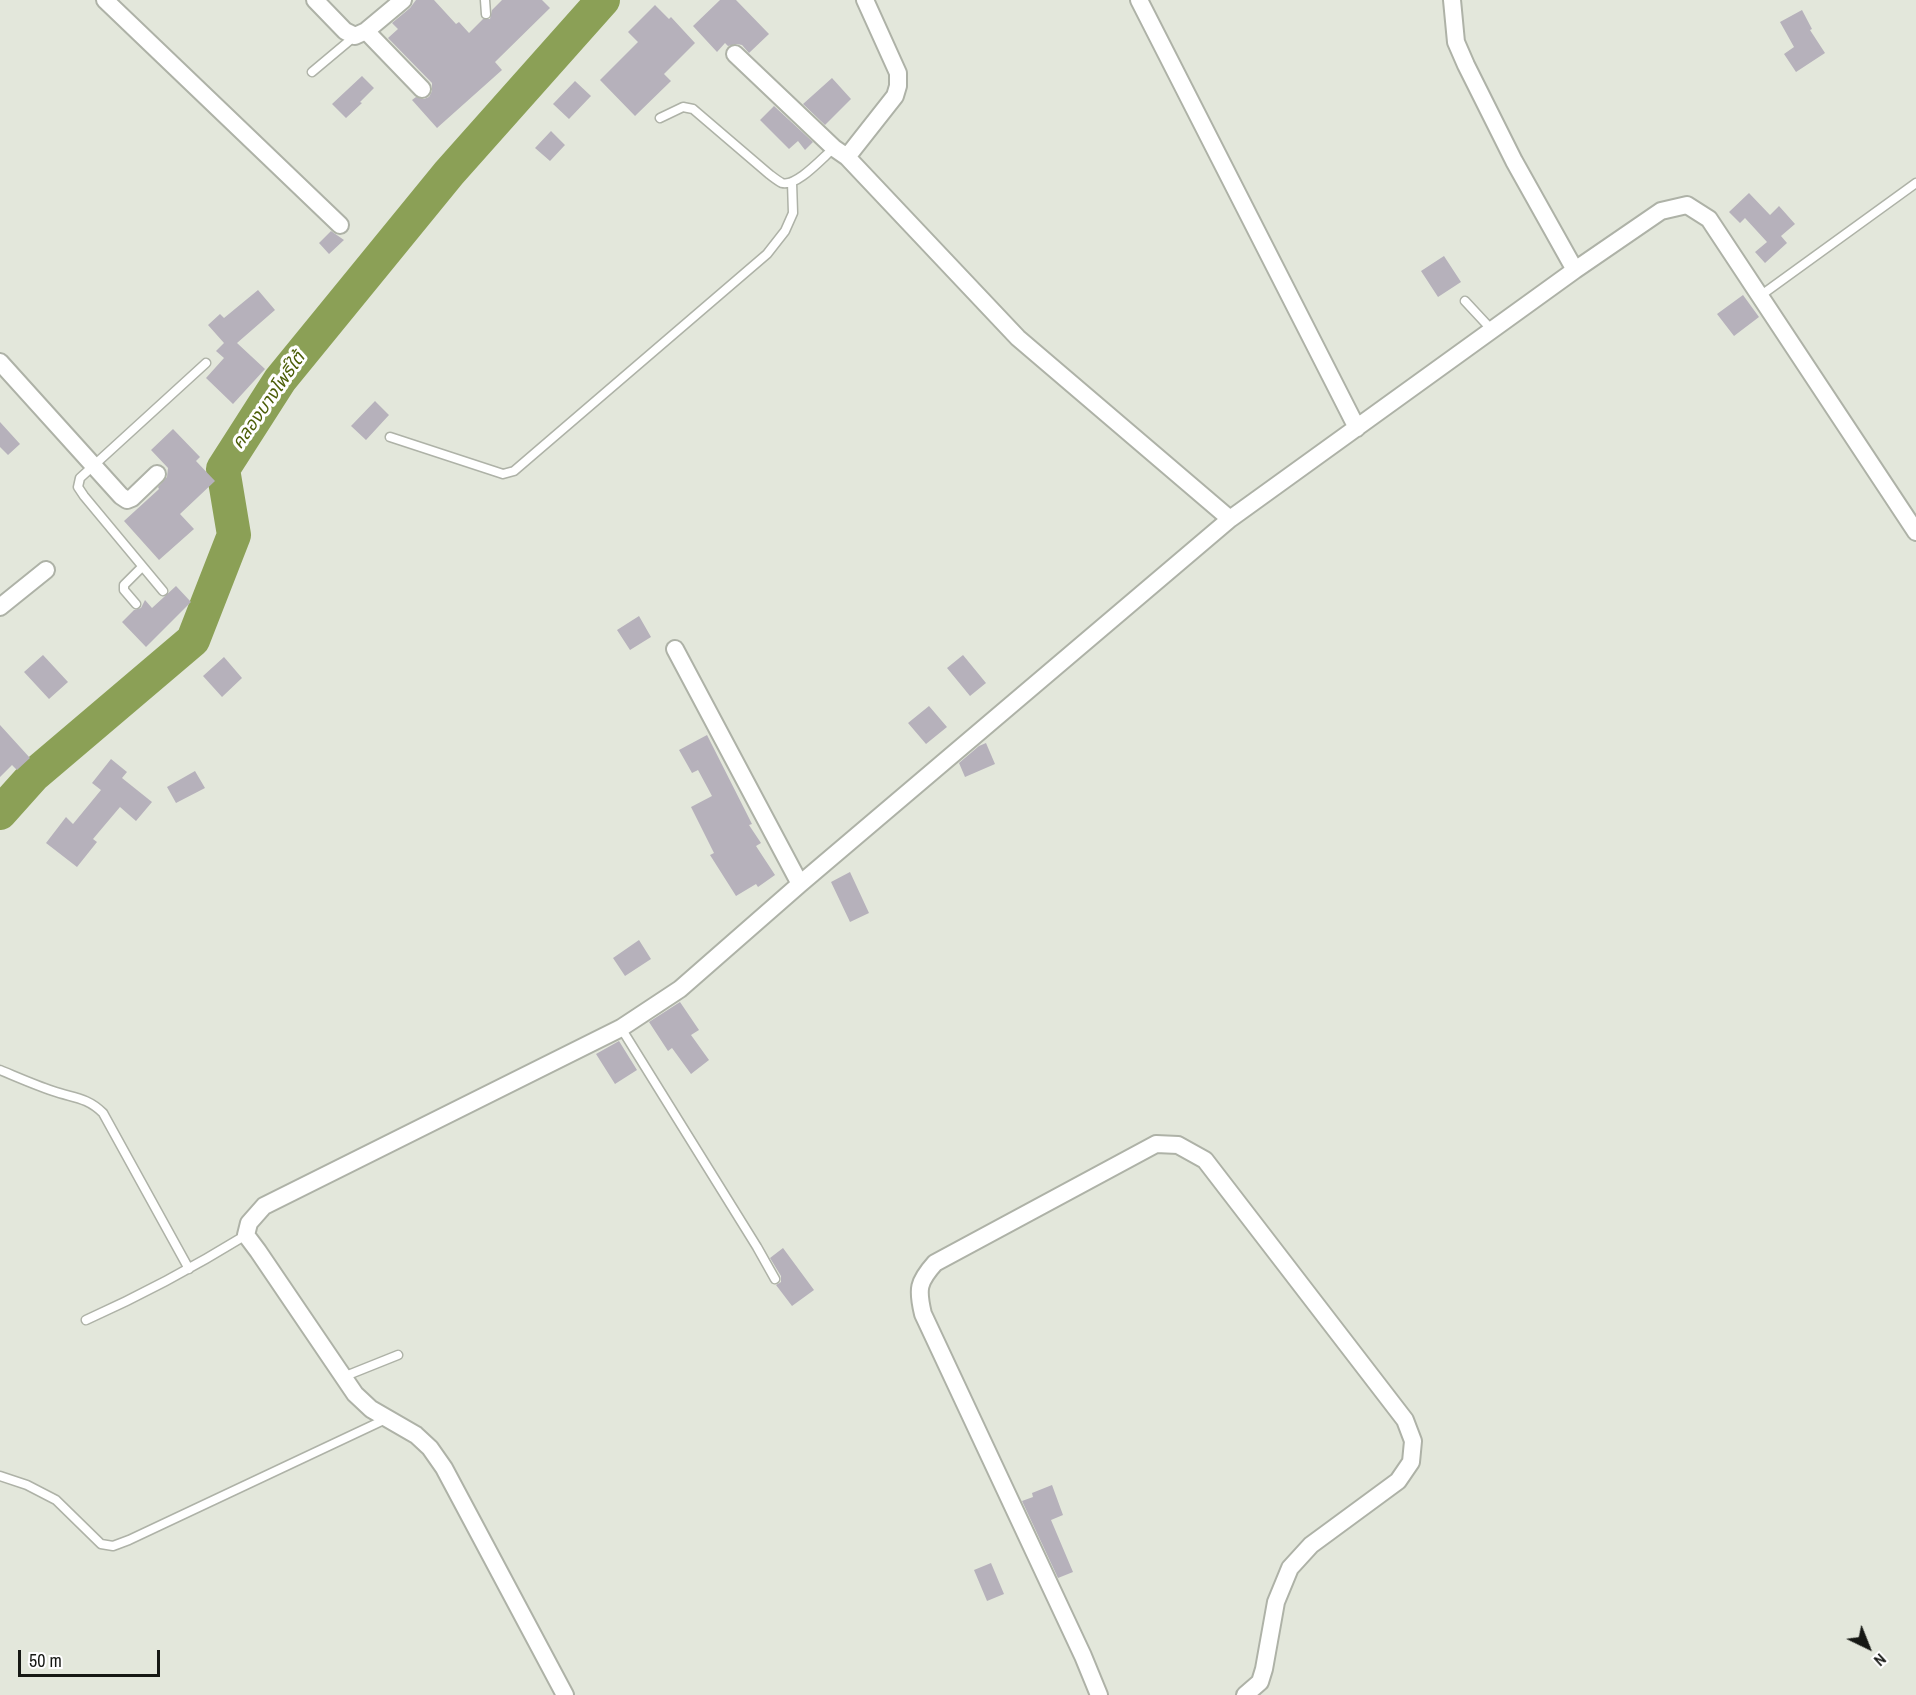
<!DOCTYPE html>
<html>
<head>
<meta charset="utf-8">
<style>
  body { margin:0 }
  #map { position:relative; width:1916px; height:1695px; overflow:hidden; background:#e3e7db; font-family:"Archivo Narrow",sans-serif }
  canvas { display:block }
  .north { position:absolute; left:1838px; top:1617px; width:60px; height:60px; -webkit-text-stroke:4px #fff; paint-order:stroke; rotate:137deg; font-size:16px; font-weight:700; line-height:24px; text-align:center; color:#161814 }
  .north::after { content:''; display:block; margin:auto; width:21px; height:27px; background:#161814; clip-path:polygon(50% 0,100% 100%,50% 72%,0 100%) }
  .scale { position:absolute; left:18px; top:1650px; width:142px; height:27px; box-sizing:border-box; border:3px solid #161814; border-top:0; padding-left:8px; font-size:18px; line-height:21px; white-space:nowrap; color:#161814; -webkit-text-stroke:4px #fff; paint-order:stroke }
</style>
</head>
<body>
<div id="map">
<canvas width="1916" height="1695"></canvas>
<div class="north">N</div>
<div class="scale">50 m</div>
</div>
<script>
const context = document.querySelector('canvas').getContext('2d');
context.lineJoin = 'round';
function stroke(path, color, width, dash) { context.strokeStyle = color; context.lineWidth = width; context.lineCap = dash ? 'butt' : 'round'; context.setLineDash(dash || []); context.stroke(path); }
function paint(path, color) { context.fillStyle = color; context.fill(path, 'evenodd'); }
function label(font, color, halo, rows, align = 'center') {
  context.font = font + ' "Archivo Narrow","Noto Sans Thai",sans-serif'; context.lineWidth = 6; context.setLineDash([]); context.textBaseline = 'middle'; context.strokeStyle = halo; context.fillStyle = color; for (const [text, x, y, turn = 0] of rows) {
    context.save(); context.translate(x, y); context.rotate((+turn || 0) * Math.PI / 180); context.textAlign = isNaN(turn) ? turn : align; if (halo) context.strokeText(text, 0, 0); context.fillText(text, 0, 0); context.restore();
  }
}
const river = new Path2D(`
  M0 813 34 775 193 640 234 535 223 469 280 380 449 173 603 0`);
const building = new Path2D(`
  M416 0H434L456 24 459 22 469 33 483 19H490L492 10 502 0H542L550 8 495 62 502 70 437 128 412 100 416 97 424 99 429 97 432 91V83L388 38 398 29 392 23 410 8Z
  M720 0H736L769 34 749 53 742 45 737 44 728 46 725 43 717 52 693 26Z
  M655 5 669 19 671 17 695 43 664 74 671 81 635 116 600 80 638 42 628 32Z
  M1802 10 1812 29 1810 30 1825 53 1796 72 1784 54 1794 47 1780 22Z
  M362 76 374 88 360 102 362 103 346 118 332 104Z
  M832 78 851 99 825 125 803 104Z
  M575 81 591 96 569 119 553 104Z
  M774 106 813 142 805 150 798 141 789 149 760 120Z
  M551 131 565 145 550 161 535 148Z
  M1749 193 1770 215 1779 206 1795 224 1781 236 1787 243 1765 263 1755 252 1767 242 1745 218 1740 223 1729 212Z
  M331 231 344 240 329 254 319 243Z
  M1444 256 1461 282 1438 297 1421 271Z
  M258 290 275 310 237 343 265 369 233 404 206 378 224 358 216 351 224 343 208 325 220 314 224 318Z
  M1743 295 1759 317 1734 336 1717 314Z
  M375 401 389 415 366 440 351 426Z
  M0 422 20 444 8 455 0 447Z
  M173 429 200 457 196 461 215 481 180 514 194 529 159 560 124 521 159 489 158 487 167 477 168 468 151 450Z
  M176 586 191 602 146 647 122 622 134 610 141 608 145 600 152 608Z
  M639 616 651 637 630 650 617 630Z
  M43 655 68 682 49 699 24 672Z
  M963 655 986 683 970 696 947 668Z
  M224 657 242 678 222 697 203 676Z
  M929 706 947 727 926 744 908 723Z
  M0 725 30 758 17 770 12 765 0 777Z
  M707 735 752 824 749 825 761 843 756 846 775 875 758 887 756 884 736 896 710 855 714 853 691 807 712 796 698 770 692 773 679 750Z
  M986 743 995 764 965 777 959 763 979 746Z
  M111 759 127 772 122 778 152 802 136 821 120 807 93 839 97 842 77 867 46 843 66 817 73 824 101 790 92 783Z
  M195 771 205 788 176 803 167 787Z
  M850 872 869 913 850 922 831 882Z
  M639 940 651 959 625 976 613 958Z
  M680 1002 699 1030 691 1035 709 1060 691 1074 672 1048 668 1051 649 1022Z
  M619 1041 637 1070 615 1084 596 1054Z
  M783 1248 814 1290 792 1306 776 1285 781 1282V1276L770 1258Z
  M1052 1485 1063 1515 1051 1520 1073 1572 1058 1578 1022 1501 1033 1497 1032 1493Z
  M991 1563 1004 1594 987 1601 974 1570Z`);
const lane = new Path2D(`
  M485 0 486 14
  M312 72 355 36
  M660 118 683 107 693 109 769 174C773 177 778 181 782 183 797 187 823 157 834 148
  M1760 296 1916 183
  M1465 301 1492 330
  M390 437 503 474 514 471 767 254 785 231 793 213 792 182
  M163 591 84 496 78 487 80 478 206 363
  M136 604 124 590V585L142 567
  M621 1028 757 1247 775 1279
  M0 1070C17 1077 35 1085 53 1091 73 1098 87 1097 103 1113L189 1269
  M86 1320C142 1295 194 1267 246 1235
  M343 1377 398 1355
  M0 1476 27 1485 56 1500 101 1544 113 1546 129 1540 386 1419`);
const street = new Path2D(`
  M105 0 340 225
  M315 0 345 31 355 36 366 31 403 0
  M1139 0 1357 428
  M1452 0 1456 42 1466 65 1514 161 1575 270
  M366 31 422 89
  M735 54 834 148 847 157 1018 338 1230 519
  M847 157 895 96 898 86V73L865 0
  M0 362 121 496 127 500 132 498 157 474
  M0 607 46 570
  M675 649 800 884
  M565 1695 444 1468 430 1448 416 1435 371 1409 355 1394 258 1251 246 1235 249 1223 264 1206 621 1028 680 989 800 884 1230 519 1575 270 1661 211 1687 205 1709 219 1916 532
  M1099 1695 1083 1656 923 1314C917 1289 918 1282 935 1263L1156 1144 1178 1145 1205 1160 1405 1420 1413 1441 1411 1462 1398 1481 1311 1545 1290 1568 1276 1602 1264 1669 1260 1682 1245 1695`);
const waterNames = [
  ["คลองบางโพธิ์ใต้",269,401,-55]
];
stroke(river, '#8ba056', 34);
paint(building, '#b6b1bb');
stroke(lane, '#aeb2a7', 11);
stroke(street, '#aeb2a7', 20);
stroke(lane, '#fff', 8);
stroke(street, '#fff', 16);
label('italic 18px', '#4c5e08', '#fff', waterNames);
</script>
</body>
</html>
